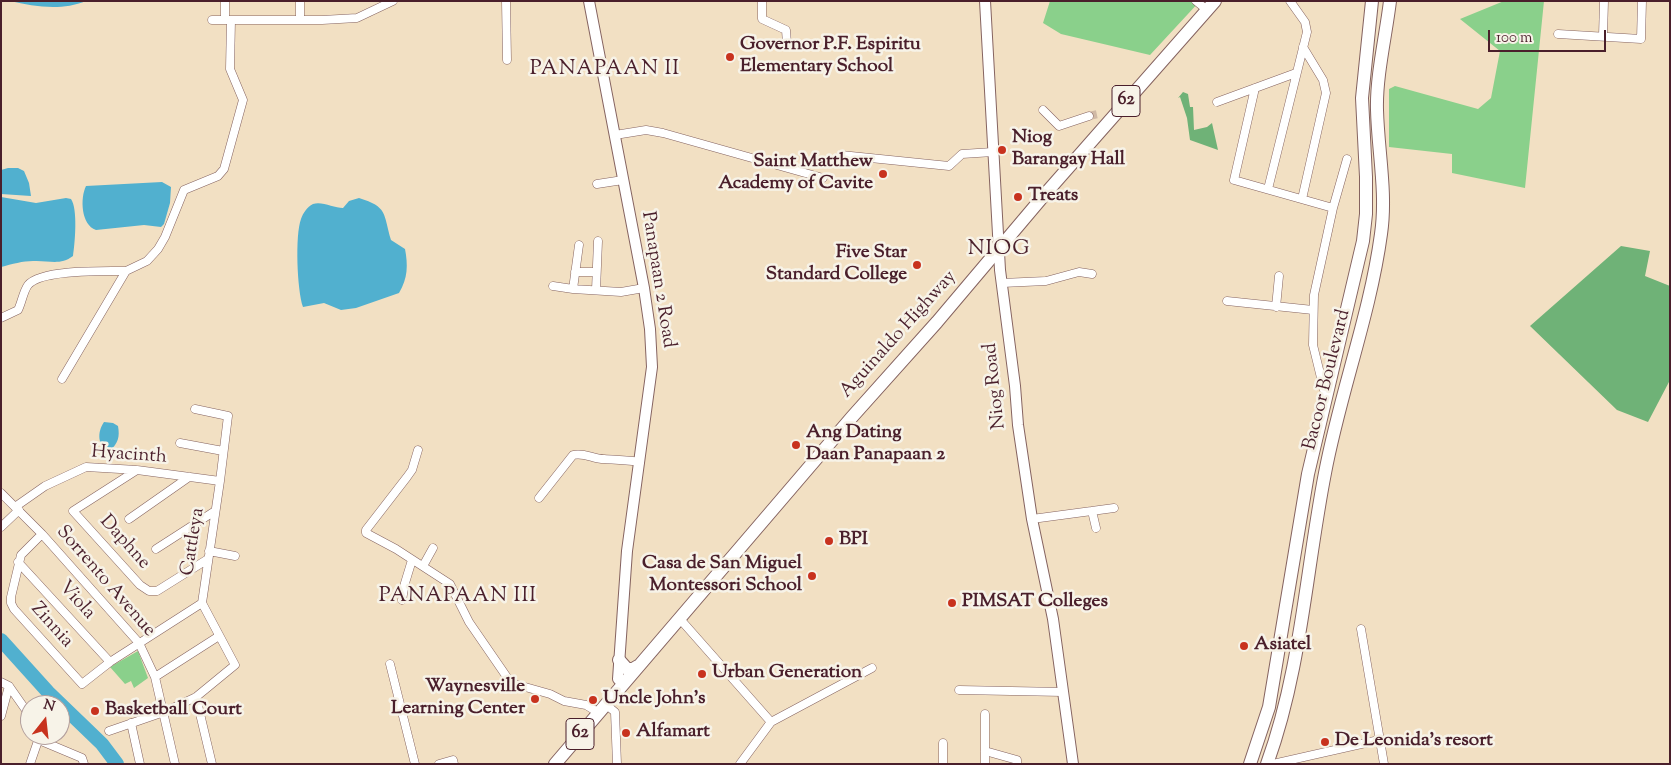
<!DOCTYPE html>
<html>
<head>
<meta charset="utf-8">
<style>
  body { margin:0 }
  #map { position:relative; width:1671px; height:765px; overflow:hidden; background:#f2e0c3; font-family:"Sorts Mill Goudy",serif }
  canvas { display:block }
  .frame { position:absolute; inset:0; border:2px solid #4a1f2b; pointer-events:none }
  .north { position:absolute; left:20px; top:695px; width:50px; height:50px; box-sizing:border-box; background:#f7f3e8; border:1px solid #b29e9c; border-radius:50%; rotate:16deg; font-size:14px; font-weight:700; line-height:20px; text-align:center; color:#4a1f2b }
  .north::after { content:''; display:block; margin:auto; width:18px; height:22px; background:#c8321e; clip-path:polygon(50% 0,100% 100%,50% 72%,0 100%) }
  .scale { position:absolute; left:1488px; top:30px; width:118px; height:22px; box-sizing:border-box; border:2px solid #4a1f2b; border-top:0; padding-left:6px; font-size:15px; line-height:18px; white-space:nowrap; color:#4a1f2b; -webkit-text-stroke:4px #f7f3e8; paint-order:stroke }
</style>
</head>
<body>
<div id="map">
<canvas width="1671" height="765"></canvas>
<div class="frame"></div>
<div class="north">N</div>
<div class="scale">100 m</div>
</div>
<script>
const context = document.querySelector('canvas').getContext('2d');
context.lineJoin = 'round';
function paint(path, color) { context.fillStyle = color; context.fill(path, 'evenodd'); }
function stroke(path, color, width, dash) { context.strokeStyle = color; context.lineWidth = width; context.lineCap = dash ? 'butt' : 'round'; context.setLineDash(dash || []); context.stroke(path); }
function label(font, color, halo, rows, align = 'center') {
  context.font = font + ' "Sorts Mill Goudy",serif'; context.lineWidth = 5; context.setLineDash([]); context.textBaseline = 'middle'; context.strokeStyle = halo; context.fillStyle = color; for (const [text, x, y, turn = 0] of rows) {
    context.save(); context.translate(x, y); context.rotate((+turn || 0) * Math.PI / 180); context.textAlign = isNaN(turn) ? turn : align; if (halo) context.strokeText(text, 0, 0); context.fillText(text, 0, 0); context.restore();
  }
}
const green = new Path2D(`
  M1050 1H1200L1150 55 1061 34 1043 23Z
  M1504 1H1544L1525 188 1452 173V154L1389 147V89L1395 86 1478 109 1491 98 1500 51 1460 19Z
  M138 651 148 678 134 688 131 681 125 684 110 667Z`);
const forest = new Path2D(`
  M1183 92 1188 94 1190 107H1193L1194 130 1207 127 1212 123 1218 150 1190 140 1187 118 1180 97 1178 98Z
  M1621 246 1650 251 1645 276 1670 286V380L1648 422 1617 410 1530 326Z`);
const water = new Path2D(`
  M10 1H86C62 11 35 7 10 1Z
  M8 168H18L24 171 29 183 31 196 1 194V170Z
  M162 182 171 187 170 203 164 224 161 227 144 225 96 230C81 225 80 198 86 186Z
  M1 197 36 203 66 198 71 199C78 209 75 243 73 256 60 266 48 260 33 261 23 261 12 264 1 267Z
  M359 198C388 207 383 213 391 240L405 249C408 265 408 278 399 293L356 308 341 310 324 303 303 307C297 290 295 235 301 219 303 213 307 207 313 204 322 201 334 208 343 208L349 201Z
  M104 422 113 423 118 426C120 437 118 443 110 451 97 447 97 432 104 422Z`);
const river = new Path2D(`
  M1 640 48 692 102 744 117 764`);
const minorTunnel = new Path2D(`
  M1089 116 1098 114 1099 115`);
const minor = new Path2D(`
  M506 1 507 60
  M762 1V19L786 30 787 44
  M1196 1 1207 10
  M212 20H322L357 18 393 1
  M225 20V1
  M300 20V1
  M1558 34 1641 39 1642 1
  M1603 36 1604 1
  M1255 88 1234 180 1333 208
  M1217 102 1296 73
  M1043 110 1059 126 1089 116
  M615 135 646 130 663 133 823 178
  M841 155 949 166 962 154 993 152
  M597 184 623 180
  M1268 189 1307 32 1305 22 1290 1
  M1302 199 1326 93 1323 80 1303 47
  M575 272H596
  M1002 283 1046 281 1079 272 1092 274
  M553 286 573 289 621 292 644 288
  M573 289 579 245
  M596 290 598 241
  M1227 301 1313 310
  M1276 307 1279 276
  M1 318 18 310C22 302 23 292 28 285 41 269 105 271 126 271
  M62 379 126 271 147 261 158 249 165 237 184 190 218 176 224 169 243 100 230 69 231 20
  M1325 394 1313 345 1314 295 1333 208 1347 159
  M180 443 223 451
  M418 450 412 470 407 477 366 530V533L396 549 450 584 469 622 511 683 550 694 564 701 586 705 599 713
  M137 470 73 511 140 585 149 591H157L208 559
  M1 493 42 534 139 643 155 677 175 764
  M539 498 573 455C584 452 593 459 604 459 616 460 627 460 640 462
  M15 507 45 486 86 467 137 470 220 481
  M1092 511 1096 528
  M129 519 189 477
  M1032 519 1114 508
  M1 527 19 510
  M42 534 21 555 11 597V603L14 609 82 684 110 662 202 603
  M156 549 215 511
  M209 551 235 556
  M18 562 110 662
  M423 566 433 548
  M402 600 405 583 412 560
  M680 619 771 722
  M1361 629 1384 764
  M390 664 415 764
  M155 677 219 636
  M1 682 9 686 30 716
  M959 690 1063 692
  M196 697 212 764
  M605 704 615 712 617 764
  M1 716 9 686
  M131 723 140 764
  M109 731 164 712 196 697 235 665 202 603 220 481 228 416 195 409
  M39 740 82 758 84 764
  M943 743V764
  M985 751 1017 760V764
  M30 764 40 735
  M439 764 453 760 454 764
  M740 764 771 722 872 668
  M985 764V714
  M1273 764 1379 740`);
const tertiary = new Path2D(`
  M589 1 644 288 650 329 652 367 627 551 618 679 623 684
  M985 1 1000 270 1015 386 1018 425 1032 519 1053 619 1073 764`);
const primary = new Path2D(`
  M1250 764 1269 707 1308 474 1363 241 1366 214V177L1362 98 1372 1
  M1267 764C1301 671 1306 570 1325 473 1340 393 1370 315 1381 234 1387 193 1378 151 1377 110 1376 76 1386 35 1390 1`);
const trunk = new Path2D(`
  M619 660 627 669H633L638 666
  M555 764 852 417 937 322 1046 193 1215 1`);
const markers = [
  [730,57,5,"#c8321e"],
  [1002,150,5,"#c8321e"],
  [883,174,5,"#c8321e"],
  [1018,197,5,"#c8321e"],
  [917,265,5,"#c8321e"],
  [796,445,5,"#c8321e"],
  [829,541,5,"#c8321e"],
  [812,576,5,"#c8321e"],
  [952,603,5,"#c8321e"],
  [1244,646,5,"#c8321e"],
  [702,674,5,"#c8321e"],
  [535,699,5,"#c8321e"],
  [593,700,5,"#c8321e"],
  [95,711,5,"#c8321e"],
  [626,733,5,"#c8321e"],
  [1325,742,5,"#c8321e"]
];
const shields = [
  [1126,101,28],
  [580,734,28]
];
const shieldNames = [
  ["62",1126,101],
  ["62",580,734]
];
const poiNames = [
  ["Governor P.F. Espiritu",740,46],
  ["Elementary School",740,68],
  ["Niog",1012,139],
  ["Barangay Hall",1012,161],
  ["Saint Matthew",873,163,"right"],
  ["Academy of Cavite",873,185,"right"],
  ["Treats",1028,197],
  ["Five Star",907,254,"right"],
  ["Standard College",907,276,"right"],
  ["Ang Dating",806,434],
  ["Daan Panapaan 2",806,456],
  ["BPI",839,541],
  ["Casa de San Miguel",802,565,"right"],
  ["Montessori School",802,587,"right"],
  ["PIMSAT Colleges",962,603],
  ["Asiatel",1254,646],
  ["Urban Generation",712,674],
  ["Waynesville",525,688,"right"],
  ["Learning Center",525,710,"right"],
  ["Uncle John's",603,700],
  ["Basketball Court",105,711],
  ["Alfamart",636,733],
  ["De Leonida’s resort",1335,742]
];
const streetNames = [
  ["Panapaan 2 Road",657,280,81],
  ["Aguinaldo Highway",899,335,-48],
  ["Bacoor Boulevard",1328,380,-76],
  ["Niog Road",996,386,-96],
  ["Hyacinth",129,456,4],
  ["Cattleya",194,542,-81],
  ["Daphne",124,543,48],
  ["Sorrento Avenue",105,582,49],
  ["Viola",76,601,48],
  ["Zinnia",51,626,48]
];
const quarterNames = [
  ["PANAPAAN II",605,70],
  ["NIOG",999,250],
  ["PANAPAAN III",458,597]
];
paint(green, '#8ad08b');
paint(forest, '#6fb277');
paint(water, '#51b0cf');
stroke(river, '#51b0cf', 14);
stroke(minorTunnel, '#d0b9a5', 8, [8, 4]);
stroke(minor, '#856360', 9);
stroke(tertiary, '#856360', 12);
stroke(primary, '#856360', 14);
stroke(trunk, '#856360', 14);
stroke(minor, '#fff', 8);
stroke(tertiary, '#fff', 10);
stroke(primary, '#fff', 12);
stroke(trunk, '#fff', 12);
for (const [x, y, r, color] of markers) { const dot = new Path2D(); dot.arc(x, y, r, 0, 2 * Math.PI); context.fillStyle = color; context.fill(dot); stroke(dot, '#f7f3e8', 2); }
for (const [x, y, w] of shields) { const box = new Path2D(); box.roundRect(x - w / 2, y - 15.5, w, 31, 4); context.fillStyle = '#f7f3e8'; context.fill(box); stroke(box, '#4a1f2b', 1); }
label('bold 18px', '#4a1f2b', null, shieldNames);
label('bold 19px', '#4a1f2b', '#f7f3e8', poiNames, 'left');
label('19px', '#4a1f2b', '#f7f3e8', streetNames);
context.letterSpacing = '1px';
label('21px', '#4a1f2b', '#f7f3e8', quarterNames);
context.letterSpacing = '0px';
</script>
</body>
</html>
